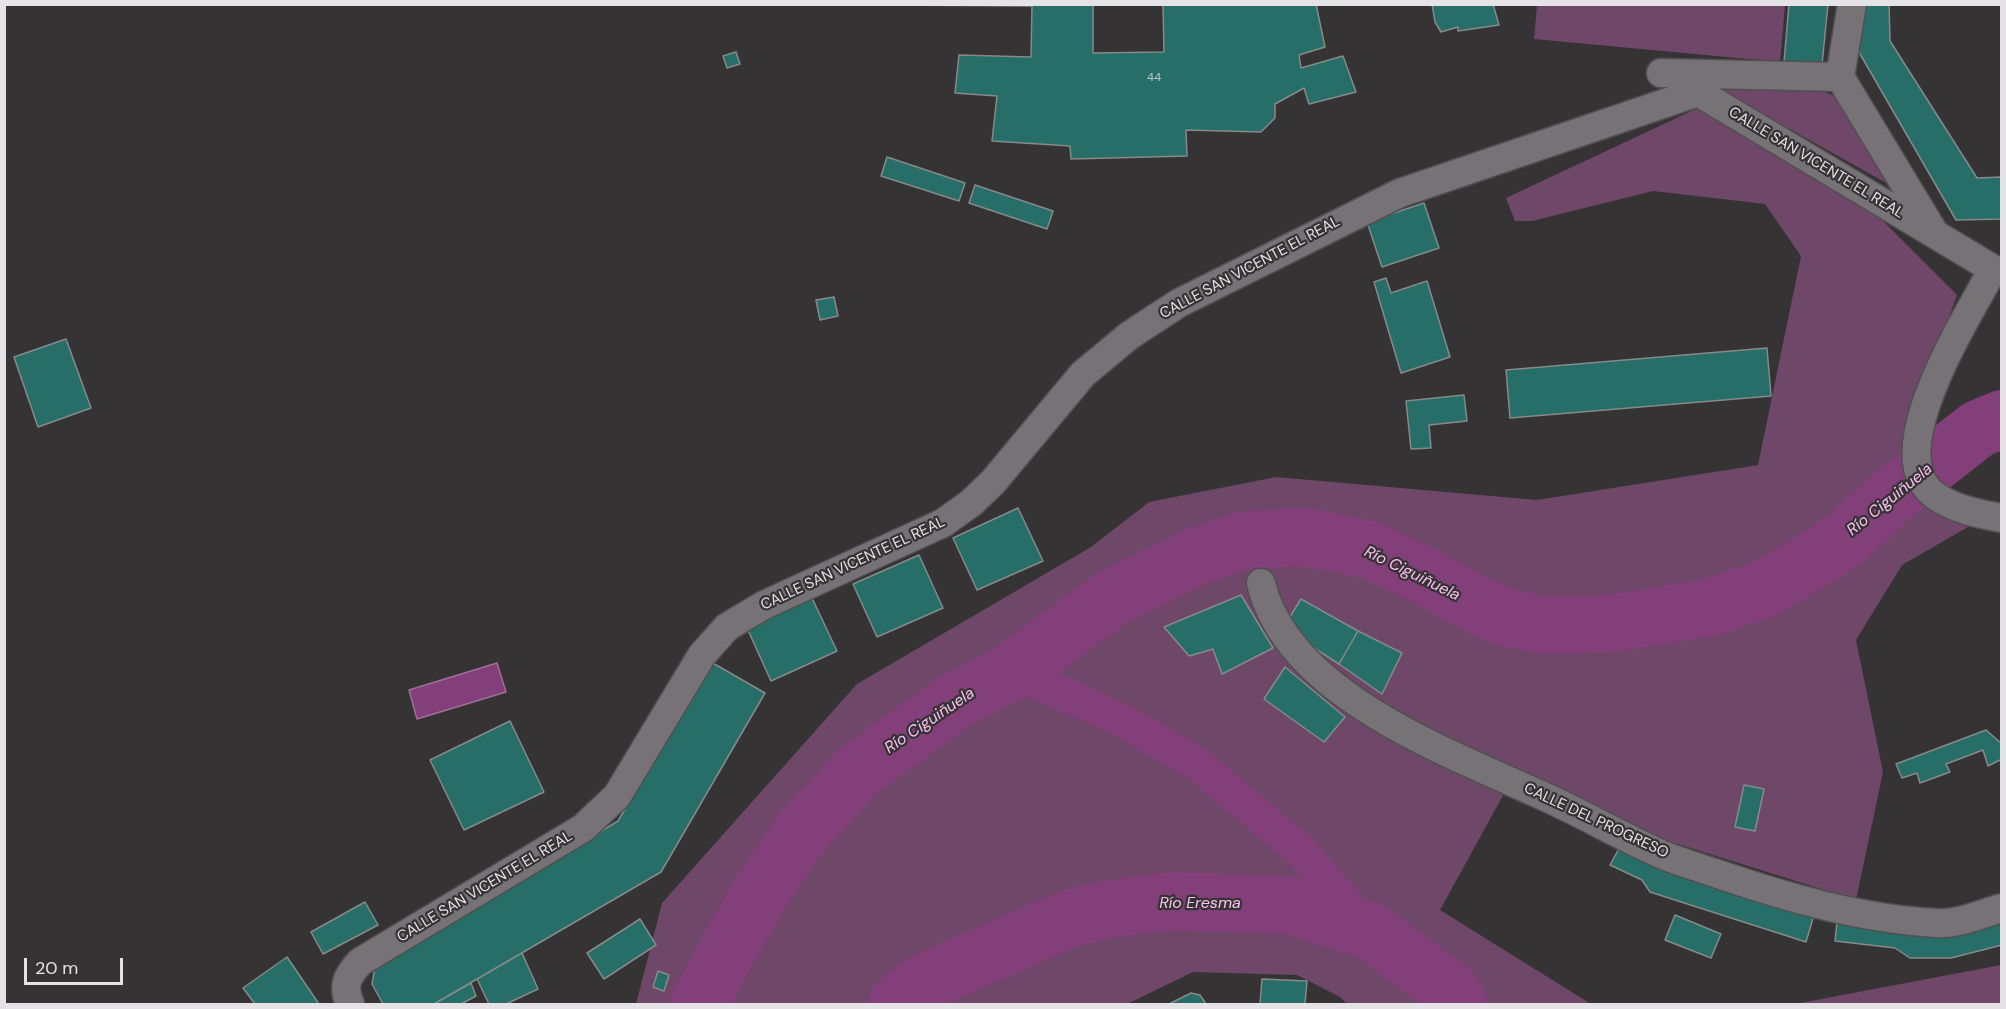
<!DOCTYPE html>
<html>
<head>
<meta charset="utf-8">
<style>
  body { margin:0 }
  #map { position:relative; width:2006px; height:1009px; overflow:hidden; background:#363335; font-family:"DM Sans",sans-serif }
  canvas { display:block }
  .frame { position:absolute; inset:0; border:6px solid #e5e3e5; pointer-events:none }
  .scale { position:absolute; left:24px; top:958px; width:99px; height:27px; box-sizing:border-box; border:3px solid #e5e3e5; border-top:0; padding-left:8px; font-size:18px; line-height:21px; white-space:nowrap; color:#e5e3e5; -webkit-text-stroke:4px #363335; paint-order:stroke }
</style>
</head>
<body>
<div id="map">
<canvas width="2006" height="1009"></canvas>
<div class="frame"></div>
<div class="scale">20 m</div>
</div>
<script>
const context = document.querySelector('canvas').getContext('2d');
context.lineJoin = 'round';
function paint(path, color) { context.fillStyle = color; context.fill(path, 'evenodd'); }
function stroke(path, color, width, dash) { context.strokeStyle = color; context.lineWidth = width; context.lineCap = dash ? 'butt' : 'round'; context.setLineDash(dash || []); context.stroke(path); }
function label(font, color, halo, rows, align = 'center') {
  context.font = font + ' "DM Sans",sans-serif'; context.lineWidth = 4.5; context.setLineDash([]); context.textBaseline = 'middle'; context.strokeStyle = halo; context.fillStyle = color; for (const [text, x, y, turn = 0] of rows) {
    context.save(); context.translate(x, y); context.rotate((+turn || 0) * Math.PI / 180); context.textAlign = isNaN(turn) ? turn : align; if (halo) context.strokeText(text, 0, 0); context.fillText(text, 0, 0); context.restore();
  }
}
const green = new Path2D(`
  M1537 5H1785L1780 62 1534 39Z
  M1734 87 1825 92 1839 98 1889 175 1888 184 1722 91Z
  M1700 107 1871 209 1957 295 1903 449 1968 527 1902 565 1856 640 1883 772 1856 900 1506 790 1440 910 1591 1004H1347L1340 997 1297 975 1193 972 1127 1004H636L662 903 857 684 1091 547 1149 502 1276 477 1537 500 1758 465 1801 256 1765 204 1653 191 1532 221H1515L1506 198Z
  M2001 965V1004H1800V1003Z`);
const water = new Path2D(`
  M497 663 506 692 417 719 409 690Z`);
const canal = new Path2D(`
  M1008 674 1051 688 1123 721 1197 764 1301 851 1370 931`);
const river = new Path2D(`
  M698 1004 757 898 801 833 857 772 955 701 1008 674 1115 596 1195 557 1244 540 1305 537 1370 550 1423 575 1469 601 1505 617 1542 625 1608 624 1712 607 1764 589 1817 558 1847 538 1887 500 1978 429 2002 419
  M897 1004 922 983 1068 919 1109 909 1173 901 1289 905 1370 931 1447 988 1459 1004`);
const building = new Path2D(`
  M1106 4 1093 5V53L1164 52 1163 4H1316L1325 47 1299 55 1301 68 1343 56 1356 92 1309 104 1304 88 1275 104V118L1261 132 1186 130 1187 156 1071 159 1070 146 992 141 997 96 955 93 959 55 1031 57 1032 6 895 5Z
  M1432 4H1493L1499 25 1458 31V27L1441 32 1435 22Z
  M1789 4H1828L1822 65 1784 62Z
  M1867 4H1889L1890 41 1977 178 2002 177V219L1956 220 1856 47Z
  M736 52 740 64 727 68 723 56Z
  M887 157 965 183 959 201 881 176Z
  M975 185 1053 211 1047 229 969 203Z
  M1424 203 1439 248 1382 267 1367 222Z
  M1386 278 1391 293 1427 281 1450 357 1401 373 1374 282Z
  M834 297 838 316 820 320 816 300Z
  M66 339 91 408 38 427 14 357Z
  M1767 348 1771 396 1510 418 1506 370Z
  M1464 395 1467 421 1429 425 1431 448 1411 449 1406 401Z
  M1018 508 1043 561 977 590 953 538Z
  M919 555 943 608 877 637 853 584Z
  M1241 595 1273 648 1222 674 1213 649 1189 656 1164 627Z
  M812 598 837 651 771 681 747 628Z
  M1301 599 1358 631 1339 664 1283 628Z
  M1358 631 1402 653 1382 694 1339 664Z
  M711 662 765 693 661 872 434 1004H383L372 984 375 967 618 821Z
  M1285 667 1345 717 1324 742 1264 699Z
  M510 721 544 792 464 830 430 760Z
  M1986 730 2002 744V759L1988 766 1983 750 1946 764 1950 772 1920 783 1917 773 1902 778 1896 764Z
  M1744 785 1764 789 1755 831 1735 827Z
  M1622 843 1814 915 1806 942 1650 892 1642 880 1610 865Z
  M365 902 378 925 323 954 311 932Z
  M1675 915 1721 934 1711 958 1665 940Z
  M2002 916V945L1951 958H1910L1895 948 1835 941 1837 922Z
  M640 919 656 945 604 979 587 953Z
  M522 953 538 989 506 1004H489L477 979Z
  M287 957 319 1004H255L243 988Z
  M658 971 669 975 664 991 653 987Z
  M1262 979 1307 981 1305 1004H1260Z
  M471 983 476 996 461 1004H434Z
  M1191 993 1200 995 1206 1004H1169Z`);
const minor = new Path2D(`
  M1661 73 1840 77
  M1840 77 1933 231
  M1840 77 1852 4
  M1993 269C1969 315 1880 451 1933 494 1952 509 1979 514 2002 518
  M1261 583C1287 694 1447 752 1541 795 1582 813 1622 837 1663 855 1680 862 1698 867 1715 873 1785 897 1861 919 1936 923 1958 925 1980 914 2002 908
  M350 1004C342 986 347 976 360 962L583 828 617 796 702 655 727 627 764 605 943 523 971 503 993 482 1083 374 1130 335 1179 303 1400 193 1698 92 1993 269`);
const numberNames = [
  ["44",1154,78]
];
const streetNames = [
  ["CALLE SAN VICENTE EL REAL",1816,163,31],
  ["CALLE SAN VICENTE EL REAL",1250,268,-28],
  ["CALLE SAN VICENTE EL REAL",853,564,-25],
  ["CALLE DEL PROGRESO",1596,821,25],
  ["CALLE SAN VICENTE EL REAL",485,887,-31]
];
const waterNames = [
  ["Río Ciguiñuela",1890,500,-39],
  ["Río Ciguiñuela",1412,574,26],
  ["Río Ciguiñuela",930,721,-34],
  ["Río Eresma",1200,904]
];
paint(green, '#6f4768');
paint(water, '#823f79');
stroke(water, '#a07099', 1.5);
stroke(canal, '#823f79', 34);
stroke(river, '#823f79', 58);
paint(building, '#266e67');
stroke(building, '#868b8a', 1.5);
stroke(minor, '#514f51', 31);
stroke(minor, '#767275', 28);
label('12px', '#b5c6c6', null, numberNames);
label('15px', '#e5e3e5', '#363335', streetNames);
label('italic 16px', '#fac1f0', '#363335', waterNames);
</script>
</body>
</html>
